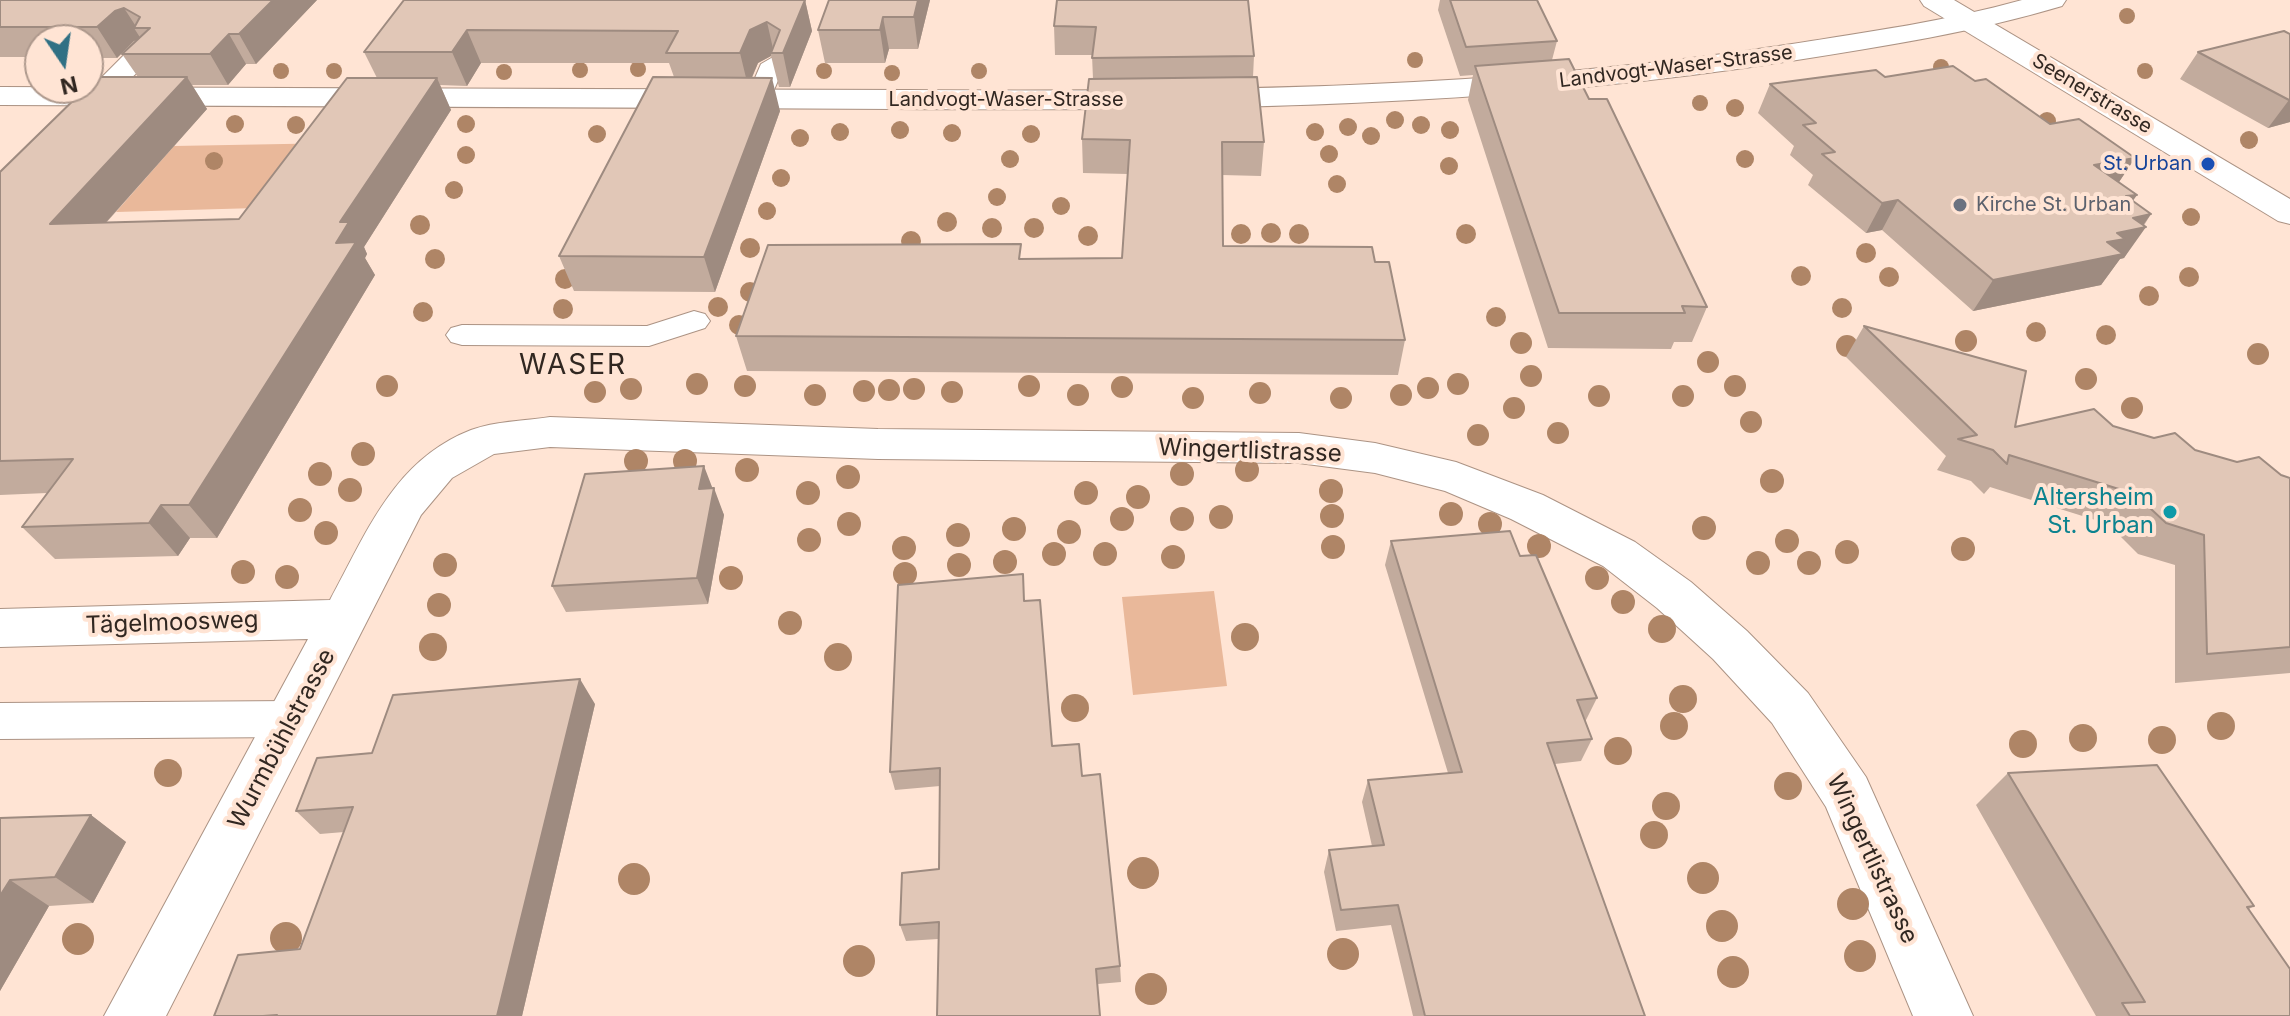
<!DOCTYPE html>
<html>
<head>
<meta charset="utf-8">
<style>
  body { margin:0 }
  #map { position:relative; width:2290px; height:1016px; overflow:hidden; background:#ffe4d4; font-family:Inter,sans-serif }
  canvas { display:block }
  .north { position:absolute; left:24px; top:24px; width:80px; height:80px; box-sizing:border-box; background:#ffe4d4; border:2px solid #ad988c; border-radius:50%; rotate:167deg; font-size:22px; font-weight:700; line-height:32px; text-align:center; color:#312721 }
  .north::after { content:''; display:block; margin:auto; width:28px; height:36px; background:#307084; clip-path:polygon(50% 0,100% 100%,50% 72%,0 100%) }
</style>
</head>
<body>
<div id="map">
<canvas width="2290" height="1016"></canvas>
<div class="north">N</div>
</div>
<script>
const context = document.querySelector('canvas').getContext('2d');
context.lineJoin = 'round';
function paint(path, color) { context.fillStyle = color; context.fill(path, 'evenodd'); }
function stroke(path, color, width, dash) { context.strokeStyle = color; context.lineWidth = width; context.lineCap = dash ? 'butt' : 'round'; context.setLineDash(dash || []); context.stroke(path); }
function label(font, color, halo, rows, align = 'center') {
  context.font = font + ' Inter,sans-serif'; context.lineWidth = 8; context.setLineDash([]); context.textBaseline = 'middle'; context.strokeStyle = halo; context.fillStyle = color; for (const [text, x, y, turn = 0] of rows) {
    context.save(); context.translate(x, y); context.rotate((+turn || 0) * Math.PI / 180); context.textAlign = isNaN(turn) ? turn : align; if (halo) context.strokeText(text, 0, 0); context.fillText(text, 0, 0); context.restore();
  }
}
const green = new Path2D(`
  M339 143 292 207 116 212 174 146Z
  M1214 591 1227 686 1133 695 1122 597Z`);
const service = new Path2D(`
  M144 41 156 48 140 70 106 101H88L84 96 88 91 136 43Z
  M773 57 785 64 768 104H750L746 99 761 64Z
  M694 311 705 314 710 321 705 328 649 346 462 345 451 342 446 335 451 328 462 325 647 326Z
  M292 701 307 706 313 719 307 732 292 737 0 739V703Z`);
const minor = new Path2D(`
  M550 417 878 429 1299 433 1375 443 1456 462 1543 495 1635 542 1691 582 1747 631 1808 693 1866 777 1973 1016H1913L1826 807 1772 723 1713 659 1657 608 1603 566 1511 519 1445 491 1375 473 1299 463 878 459 550 447 494 454 452 478 421 515 166 1016H104L308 639 0 647V609L330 600C367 532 394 460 471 430 495 421 525 421 550 417Z`);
const tertiary = new Path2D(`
  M2022 0H2066L2062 6C1975 32 1886 46 1797 60 1499 108 1196 111 895 109 596 107 298 106 0 105V87C298 88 604 89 906 90 1202 92 1499 90 1792 44 1868 32 1947 21 2022 0Z`);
const secondary = new Path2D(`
  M1920 0H1954L2290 199V224L2278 221 1924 6Z`);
const trees = [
  [2127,16,8],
  [1415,60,8],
  [1941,67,8],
  [638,69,8],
  [580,70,8],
  [281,71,8],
  [334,71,8],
  [824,71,8],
  [979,71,8],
  [2145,71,8],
  [504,72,8],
  [892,73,8],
  [1700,103,8],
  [1735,108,9],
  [1395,120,9],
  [2047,121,9],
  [235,124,9],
  [466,124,9],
  [296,125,9],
  [1421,125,9],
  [1348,127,9],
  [900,130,9],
  [1450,130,9],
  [840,132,9],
  [1315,132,9],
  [952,133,9],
  [597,134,9],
  [1031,134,9],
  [1371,136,9],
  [800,138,9],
  [2249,140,9],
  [1329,154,9],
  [466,155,9],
  [1010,159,9],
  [1745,159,9],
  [214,161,9],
  [1449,166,9],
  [781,178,9],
  [1337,184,9],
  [454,190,9],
  [997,197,9],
  [1061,206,9],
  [767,211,9],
  [2191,217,9],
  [947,222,10],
  [420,225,10],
  [992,228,10],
  [1034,228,10],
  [1271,233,10],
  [1241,234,10],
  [1299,234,10],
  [1466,234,10],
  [1088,236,10],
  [911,241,10],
  [750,248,10],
  [1866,253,10],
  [435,259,10],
  [1801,276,10],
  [1889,277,10],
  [2189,277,10],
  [565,279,10],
  [750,292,10],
  [2149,296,10],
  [718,307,10],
  [1842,308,10],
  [563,309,10],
  [423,312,10],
  [1496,317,10],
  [739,325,10],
  [2036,332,10],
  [2106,335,10],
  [1966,341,11],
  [1521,343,11],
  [1847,346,11],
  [2258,354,11],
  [1708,362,11],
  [1531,376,11],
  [2086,379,11],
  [697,384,11],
  [1458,384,11],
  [387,386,11],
  [745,386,11],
  [1029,386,11],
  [1735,386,11],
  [1122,387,11],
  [1428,388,11],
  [631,389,11],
  [914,389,11],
  [889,390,11],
  [864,391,11],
  [595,392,11],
  [952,392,11],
  [1260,393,11],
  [815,395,11],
  [1078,395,11],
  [1401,395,11],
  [1599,396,11],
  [1683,396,11],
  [1193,398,11],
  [1341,398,11],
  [1514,408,11],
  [2132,408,11],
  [1751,422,11],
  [1558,433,11],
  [1478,435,11],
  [363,454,12],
  [636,461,12],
  [685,461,12],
  [747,470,12],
  [1247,470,12],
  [320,474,12],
  [1182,474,12],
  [848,477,12],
  [1772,481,12],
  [350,490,12],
  [1331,491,12],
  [808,493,12],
  [1086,493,12],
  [1138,497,12],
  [300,510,12],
  [1451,514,12],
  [1332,516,12],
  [1221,517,12],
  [1122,519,12],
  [1182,519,12],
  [849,524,12],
  [1490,524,12],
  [1704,528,12],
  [1014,529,12],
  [1069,532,12],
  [326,533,12],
  [958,535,12],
  [809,540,12],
  [1787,541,12],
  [1539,546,12],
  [1333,547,12],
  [904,548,12],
  [1963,549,12],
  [1847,552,12],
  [1054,554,12],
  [1105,554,12],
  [1173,557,12],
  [1005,562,12],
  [1758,563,12],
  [1809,563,12],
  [445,565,12],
  [959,565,12],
  [243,572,12],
  [905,574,12],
  [287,577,12],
  [731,578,12],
  [1597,578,12],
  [1623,602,12],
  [439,605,12],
  [790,623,12],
  [1662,629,14],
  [1245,637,14],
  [433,647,14],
  [838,657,14],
  [1683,699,14],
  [1075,708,14],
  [1674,726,14],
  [2221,726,14],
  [2083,738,14],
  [2162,740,14],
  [2023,744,14],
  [1618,751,14],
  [168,773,14],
  [1788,786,14],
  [1666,806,14],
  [1654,835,14],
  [1143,873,16],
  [1703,878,16],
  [634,879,16],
  [1853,904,16],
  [1722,926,16],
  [286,938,16],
  [78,939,16],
  [1343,954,16],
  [1860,956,16],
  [859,961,16],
  [1733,972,16],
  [1151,989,16]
];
const wall = new Path2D(`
  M0 0H317L256 64H246L228 85H192L207 109 106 223 239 219 377 78 364 52 404 0H805L812 31 790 87H779L771 56 758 63 752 78 780 111 715 292 574 291 559 256 674 77 669 63H481L467 86 440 85 451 110 364 247 367 254 365 258 375 275 217 538H190L178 556 55 559 22 527 47 493 0 495V172L138 77 122 54 137 40 134 41 117 58H88V40H40V57H0Z
  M829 0H930L918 49H889L885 63H825L818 30Z
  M1057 0 1254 56 1253 77 1264 142 1261 176 1222 175 1223 246 1375 262 1405 340 1398 375 747 371 736 336 1022 259 1122 258 1128 174 1083 173 1082 139 1093 79 1092 55H1055L1054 26Z
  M1440 0H1537L1557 41 1552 60 1589 99 1707 307 1692 342H1674L1671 349 1548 348 1468 100 1473 75 1460 76 1438 10Z
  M2290 34V122L2268 128 2180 79 2198 52Z
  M1885 77 1975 81 2050 124 2135 158 2119 182 2132 201 2151 214 2124 258 2120 259 2101 285 1973 311 1882 230 1866 233 1808 185 1813 175 1790 155 1794 146 1758 113 1770 84Z
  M1864 326 2015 427 2113 426 2290 478V673L2175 683V565L2138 554 2108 524 1990 487 1984 494 1971 481 1937 470 1946 456 1846 357Z
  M712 488 724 515 708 604 566 612 552 586Z
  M1391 541 1520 556 1597 698 1585 722 1592 739 1581 761 1555 764 1645 1016H1413L1391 925 1336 931 1324 872 1329 850 1372 846 1362 802 1368 780 1448 773 1385 565Z
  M1026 601 1052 746 1082 776 1120 966 1121 982 1098 984 938 939 906 941 900 925 939 869 940 786 895 790 890 772Z
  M595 704 522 1016H214L300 949 344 832 320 834 296 811 372 753Z
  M2008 773 2254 906 2249 909 2290 1016H2096L1976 805Z
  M91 815 126 842 93 903 49 906 0 991V818Z`);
const shadedWall = new Path2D(`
  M273 0H317L256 64 239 34Z
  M805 0 812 31 790 87 783 53Z
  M918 0H930L918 49 914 17Z
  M124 8 137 28H134L141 39 134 41 117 58 97 27 115 11Z
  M883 17 889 49 885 63 880 30Z
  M767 22 774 53H771V56L758 63 748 86 740 53 750 30Z
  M467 30 481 63 467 86 452 52Z
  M229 34 246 64 228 85 210 54Z
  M187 77 207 109 75 257 50 224Z
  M437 78 451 110 364 247 367 254 365 258 375 275 217 538 189 505 336 243 340 222Z
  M772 78 780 111 715 292 704 257Z
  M2289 100H2290V122L2268 128Z
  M2135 158 2115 188 2094 165Z
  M2137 195 2116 225 2126 196Z
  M1898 200 1882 230 1866 233 1882 203Z
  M2151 214 2141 228 2146 227 2124 258 2120 259 2101 285 1973 311 1993 280 2133 218Z
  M704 466 714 492V488L724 515 708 604 697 578 699 489Z
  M161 505 190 538 178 556 149 523Z
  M580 679 595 704 522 1016H497Z
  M91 815 126 842 93 903 55 877Z
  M10 880 49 906 0 991V896Z`);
const building = new Path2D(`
  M0 0H273L239 34H229L210 54H122L150 28H134L140 17 124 8 115 11 97 27H0Z
  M404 0H805L783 53H771L780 30 767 22 750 30 740 53H666L678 31 467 30 452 52H364Z
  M829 0H918L914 17H883L880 30H818Z
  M1057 0H1248L1254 56 1092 58 1096 27 1054 26Z
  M1450 0H1537L1557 41 1466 47Z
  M2284 31 2290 34V100H2289L2198 52Z
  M1569 59 1589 99H1607L1707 307 1682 306 1685 313H1559L1475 66Z
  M1953 66 1975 81 1986 79 2050 124 2079 119 2135 158 2094 165 2137 195 2126 196 2151 214 2133 218 2146 227 2117 233 2125 239 2107 242 2123 254 1993 280 1898 200 1882 203 1822 154 1835 152 1803 125 1816 123 1770 84 1876 70 1885 77Z
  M98 77H187L50 224 239 219 347 78H437L340 222H349L336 243 356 242 189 505H161L149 523 22 527 73 459 0 461V172L86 88H88V86Z
  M653 77 772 78 704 257 559 256Z
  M1257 77 1264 142H1222L1223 246 1372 247 1375 262H1389L1405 340 736 336 768 245 1021 244 1019 259 1122 258 1130 140 1082 139 1089 79Z
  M1864 326 2026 371 2015 427 2094 409 2113 426 2154 438 2175 433 2195 450 2237 462 2259 457 2281 475 2290 478V647L2207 654 2204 535 2166 523 2135 494 2009 455 2007 464 1993 450 1958 439 1977 435Z
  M704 466 699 489 714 488 697 578 552 586 585 474Z
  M1510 531 1520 556 1536 555 1597 698 1577 700 1592 739 1547 743 1645 1016H1425L1398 905 1341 910 1329 850 1384 845 1368 780 1462 772 1391 541Z
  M1023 574 1024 601 1040 600 1052 746 1079 744 1082 776 1100 774 1120 966 1096 969 1100 1016H937L939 922 900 925 902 873 939 869 940 768 890 772 898 585Z
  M580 679 497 1016H276L277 1015 263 1016H214L238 955 300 949 353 807 296 811 317 758 372 753 393 695Z
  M2157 765 2254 906 2247 907 2290 969V1016H2130L2122 1003 2145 1002 2008 773Z
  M91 815 55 877 10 880 0 896V818Z`);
const markers = [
  [2208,164,8,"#1a4fb4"],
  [1960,205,8,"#6b7280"],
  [2170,512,8,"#0f9aa8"]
];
const farStreetnames = [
  ["Landvogt-Waser-Strasse",1676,67,-7],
  ["Seenerstrasse",2092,94,31],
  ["Landvogt-Waser-Strasse",1006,100]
];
const farTransitnames = [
  ["St. Urban",2192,164]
];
const farWorshipnames = [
  ["Kirche St. Urban",1976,205]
];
const streetNames = [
  ["Wingertlistrasse",1250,451,2],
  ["Tägelmoosweg",172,623,-2],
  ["Wurmbühlstrasse",282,739,-62],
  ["Wingertlistrasse",1872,859,65]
];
const cultureNames = [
  ["Altersheim",2154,498],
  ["St. Urban",2154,526]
];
const quarterNames = [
  ["WASER",573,366]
];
paint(green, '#e9b89a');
stroke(service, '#ac9384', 2);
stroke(minor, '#ac9384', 2);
stroke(tertiary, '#ac9384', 2);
stroke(secondary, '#ac9384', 2);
paint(service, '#fff');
paint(minor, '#fff');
paint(tertiary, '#fff');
paint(secondary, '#fff');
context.fillStyle = '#af8566';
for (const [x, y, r] of trees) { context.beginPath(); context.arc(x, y, r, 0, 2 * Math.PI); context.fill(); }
paint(wall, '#c2ab9d');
paint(shadedWall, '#9e8b80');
paint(building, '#e1c7b7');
stroke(building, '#9e8b80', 2);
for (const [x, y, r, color] of markers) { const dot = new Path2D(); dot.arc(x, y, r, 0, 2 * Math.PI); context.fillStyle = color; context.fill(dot); stroke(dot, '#ffe4d4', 3); }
label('20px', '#312721', '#ffe4d4', farStreetnames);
label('20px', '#164399', '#ffe4d4', farTransitnames, 'right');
label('20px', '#5b616d', '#ffe4d4', farWorshipnames, 'left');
label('24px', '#312721', '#ffe4d4', streetNames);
label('24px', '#0d838f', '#ffe4d4', cultureNames, 'right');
context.letterSpacing = '2px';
label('28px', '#312721', '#ffe4d4', quarterNames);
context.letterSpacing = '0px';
</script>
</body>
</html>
